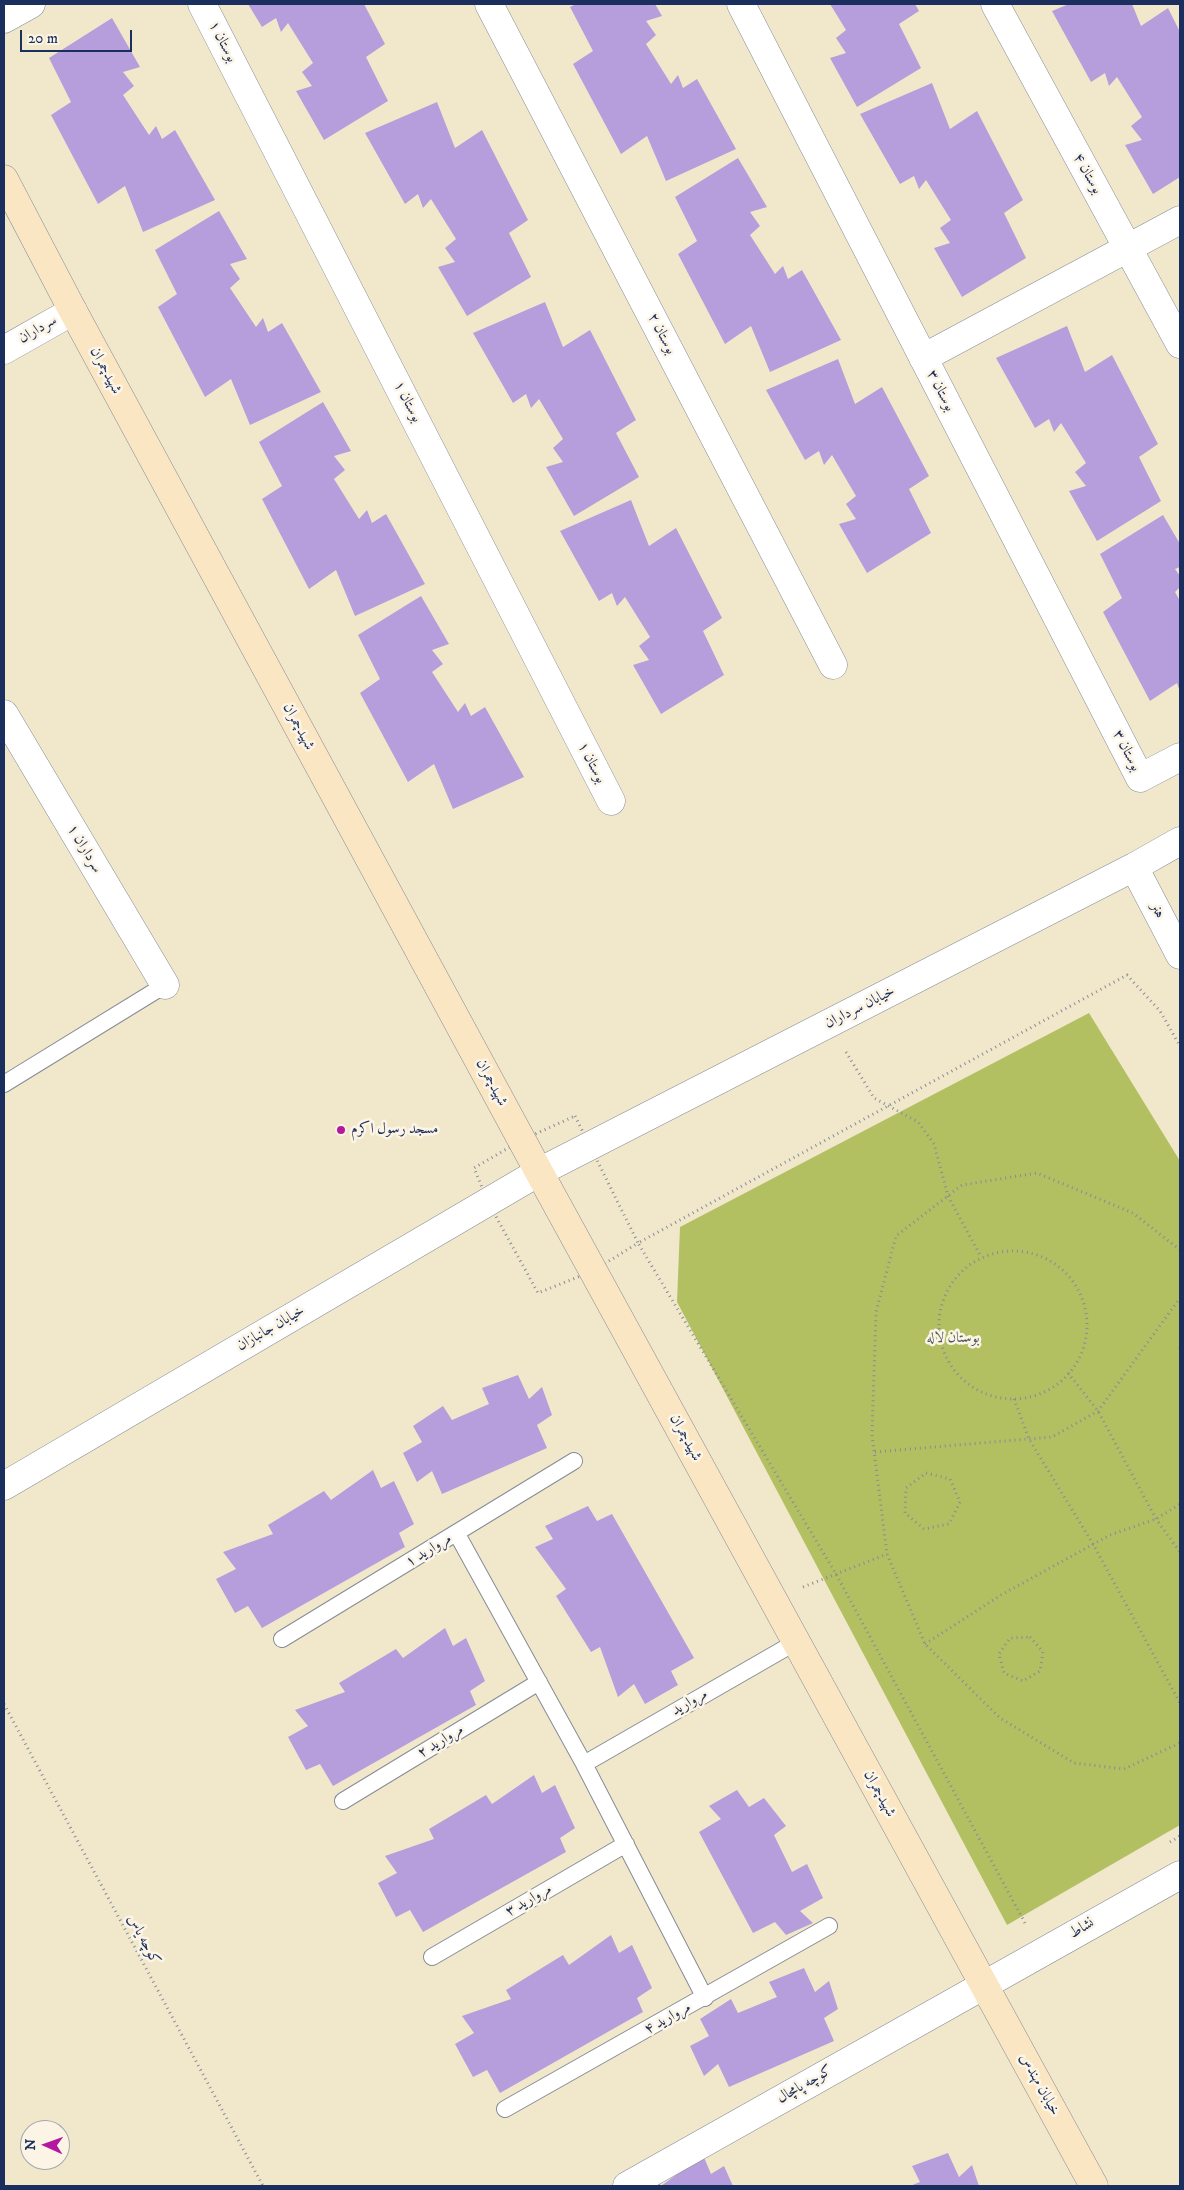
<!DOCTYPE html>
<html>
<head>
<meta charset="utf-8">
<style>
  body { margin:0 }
  #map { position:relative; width:1184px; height:2190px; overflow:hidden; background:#f1e8cc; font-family:"IM FELL DW Pica",serif }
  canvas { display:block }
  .frame { position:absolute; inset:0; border:5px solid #1b2f5e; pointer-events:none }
  .north { position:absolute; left:20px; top:2120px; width:50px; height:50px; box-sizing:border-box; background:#fcf5e5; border:1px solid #a2a6af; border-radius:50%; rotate:272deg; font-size:14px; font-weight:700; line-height:20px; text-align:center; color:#1b2f5e }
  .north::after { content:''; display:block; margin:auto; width:18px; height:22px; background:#b5179e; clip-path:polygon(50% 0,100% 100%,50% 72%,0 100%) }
  .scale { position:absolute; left:20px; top:30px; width:112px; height:22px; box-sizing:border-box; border:2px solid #1b2f5e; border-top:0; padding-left:6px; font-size:15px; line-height:18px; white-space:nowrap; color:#1b2f5e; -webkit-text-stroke:4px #fcf5e5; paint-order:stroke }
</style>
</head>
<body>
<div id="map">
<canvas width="1184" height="2190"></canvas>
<div class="frame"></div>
<div class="north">N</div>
<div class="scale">20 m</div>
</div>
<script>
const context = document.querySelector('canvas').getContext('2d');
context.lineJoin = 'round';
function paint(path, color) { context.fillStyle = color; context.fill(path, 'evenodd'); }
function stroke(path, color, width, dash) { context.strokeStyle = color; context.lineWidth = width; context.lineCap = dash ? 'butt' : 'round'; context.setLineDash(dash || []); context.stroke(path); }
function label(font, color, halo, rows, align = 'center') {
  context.font = font + ' "IM FELL DW Pica",Amiri,serif'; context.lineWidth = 5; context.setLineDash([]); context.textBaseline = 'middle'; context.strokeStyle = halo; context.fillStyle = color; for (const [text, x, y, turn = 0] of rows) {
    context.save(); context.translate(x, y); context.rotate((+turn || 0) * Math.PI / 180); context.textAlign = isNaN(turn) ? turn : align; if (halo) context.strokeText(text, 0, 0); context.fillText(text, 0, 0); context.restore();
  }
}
const green = new Path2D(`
  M1089 1013 1180 1161V1825L1007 1925 677 1302 680 1227Z`);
const building = new Path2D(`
  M248 4H364L385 44 366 57 388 101 324 140 296 91 312 86 302 72 313 63 288 23 281 32 276 18 262 27Z
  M576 4H655L662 16 646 21 656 35 646 44 671 84 678 75 683 88 697 79 736 149 666 181 647 136 621 154 573 64 593 51 570 7Z
  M830 4H915L919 11 899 24 921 68 857 107 830 58 846 53 836 38 846 30Z
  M1069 4H1132L1141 26 1168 8 1180 32V177L1153 194 1125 145 1142 140 1131 126 1142 117 1117 77 1109 86 1105 73 1091 82 1052 11Z
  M112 18 140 67 123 72 134 86 123 95 149 135 156 126 162 139 175 130 215 200 143 232 125 186 98 204 51 115 71 102 49 58Z
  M932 83 950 129 977 111 1023 200 1004 213 1026 258 962 297 934 248 950 243 940 228 951 220 926 180 919 189 914 176 900 184 860 114Z
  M437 102 455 148 482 130 528 220 509 233 531 277 467 316 438 267 455 262 445 248 456 239 431 199 423 208 418 194 405 204 365 133Z
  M738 158 767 207 750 212 760 226 750 235 775 274 783 266 788 279 802 270 841 340 770 372 751 326 725 344 678 254 697 241 675 197Z
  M219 211 247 259 230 264 240 279 230 288 256 327 263 318 268 332 282 323 321 392 250 425 231 379 205 397 158 307 177 294 155 250Z
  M545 302 563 347 590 330 636 420 616 433 639 477 574 516 546 467 563 462 553 448 563 439 539 399 531 408 526 394 513 403 473 333Z
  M1067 326 1085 372 1112 355 1158 444 1139 457 1161 501 1097 541 1069 491 1086 486 1075 472 1086 463 1061 423 1054 432 1049 419 1035 428 996 358Z
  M838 359 855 404 882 387 929 476 909 489 931 533 867 573 839 524 856 519 846 504 856 496 832 455 824 465 819 451 805 460 766 390Z
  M323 402 351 451 334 456 345 470 334 479 359 519 367 510 372 523 386 514 425 584 355 616 336 570 309 589 262 499 282 486 259 442Z
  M631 500 649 546 676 528 722 618 703 631 724 675 661 714 633 665 649 660 639 646 650 637 625 597 617 606 612 593 599 601 560 531Z
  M1163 515 1180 544V567L1175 569 1180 576V587L1175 592 1180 601V692L1177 683 1150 701 1103 612 1122 598 1100 554Z
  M421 596 449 644 432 650 443 664 432 672 458 712 465 703 471 716 485 707 524 777 453 809 434 764 408 782 360 693 380 679 358 635Z
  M518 1375 529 1399 542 1387 552 1415 537 1425 547 1448 442 1494 432 1471 417 1482 403 1453 422 1442 413 1426 443 1406 452 1420 489 1404 482 1388Z
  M373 1470 381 1488 394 1481 414 1524 399 1533 405 1547 262 1628 248 1606 235 1613 216 1579 236 1569 223 1552 273 1534 268 1525 324 1491 331 1500Z
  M588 1506 597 1521 612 1514 694 1658 671 1671 678 1685 645 1704 634 1684 618 1697 600 1647 591 1652 556 1596 566 1589 535 1547 553 1539 545 1526Z
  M445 1628 453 1646 466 1638 485 1681 470 1691 476 1705 333 1786 320 1764 306 1770 288 1737 308 1726 295 1710 345 1692 339 1683 396 1649 403 1658Z
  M534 1775 542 1793 555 1785 575 1828 560 1838 566 1852 423 1932 410 1910 396 1917 378 1883 397 1873 385 1856 434 1839 429 1829 486 1795 492 1804Z
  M737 1790 749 1807 764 1798 786 1826 774 1835 792 1872 807 1864 823 1898 800 1911 813 1923 786 1935 775 1922 753 1933 699 1832 721 1819 709 1806Z
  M611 1935 619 1953 632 1945 652 1988 637 1998 643 2012 500 2093 487 2070 473 2077 455 2044 474 2033 462 2016 511 1999 506 1990 563 1955 569 1965Z
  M804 1968 815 1992 829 1981 838 2009 824 2018 834 2041 729 2087 718 2064 704 2076 690 2046 709 2036 700 2019 731 1999 738 2013 777 1997 769 1982Z
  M948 2153 959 2177 972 2165 979 2186H910L920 2182 912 2166Z
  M703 2155 711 2174 724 2166 733 2186H637L654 2176 661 2186Z`);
const path = new Path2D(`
  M846 1052 874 1098 918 1122 934 1144 948 1196 981 1257
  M575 1116 638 1243 593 1271 538 1293 488 1202 474 1168 522 1140Z
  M1180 1250 1133 1213 1037 1173 962 1185 896 1236 876 1312 872 1435 887 1554 925 1644 1000 1718 1074 1763 1124 1769 1180 1743
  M939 1325a74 74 0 1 1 148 0a74 74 0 1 1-148 0Z
  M1180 1347V1351
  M1068 1373 1098 1411 1156 1519 1180 1552
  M1014 1399 1029 1439 1093 1544 1180 1703
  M875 1452 1052 1437 1098 1411 1180 1298
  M926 1473 950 1479 960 1502 949 1524 924 1529 905 1513 906 1488Z
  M803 1587 887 1554
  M1030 1637 1043 1652 1040 1671 1023 1681 1004 1673 999 1654 1010 1638Z
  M925 1644 1001 1595 1110 1535 1156 1519 1180 1504
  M4 1704 263 2186
  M1170 1842 1180 1836
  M1025 1923 836 1574 638 1243 1127 975 1160 1011 1180 1046`);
const lane = new Path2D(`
  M4 1084 165 985
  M457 1534 584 1764 705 1998
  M282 1639 574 1461
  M584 1764 796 1642
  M343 1801 539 1682
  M432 1957 626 1844
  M505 2109 829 1926`);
const street = new Path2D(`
  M202 4 611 801
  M489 4 833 665
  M741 4 1140 778 1180 757
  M995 4 1180 344
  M4 19 31 4
  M4 350 73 311
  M923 358 1180 220
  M4 714 165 985
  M1134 867 1180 955
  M4 1486 539 1172 1134 867 1180 841
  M627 2186 1180 1875`);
const secondary = new Path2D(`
  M4 179 73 311 539 1172 1094 2186`);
const markers = [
  [341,1130,5,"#b5179e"]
];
const streetNames = [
  ["بوستان ۱",222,42,63],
  ["بوستان ۴",1087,174,61],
  ["سرداران",38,330,-30],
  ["بوستان ۲",661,334,63],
  ["شهیدچمران",105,371,62],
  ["بوستان ۳",940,391,63],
  ["بوستان ۱",407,402,63],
  ["شهیدچمران",298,727,62],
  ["بوستان ۳",1126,751,63],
  ["بوستان ۱",591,763,63],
  ["سرداران ۱",84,849,59],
  ["هنر",1157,911,62],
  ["خیابان سرداران",860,1008,-27],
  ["شهیدچمران",491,1083,62],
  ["خیابان جانبازان",271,1329,-30],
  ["شهیدچمران",685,1438,61],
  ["مروارید ۱",429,1551,-31],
  ["مروارید",690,1703,-30],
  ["مروارید ۲",441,1742,-31],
  ["شهیدچمران",879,1794,61],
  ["مروارید ۳",529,1901,-30],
  ["نشاط",1082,1929,-29],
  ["کوچه یاس",143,1940,62],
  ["مروارید ۴",668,2019,-29],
  ["کوچه پامچال",805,2085,-30],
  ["خیابان مهندس",1039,2085,61]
];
const poiNames = [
  ["مسجد رسول اکرم",351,1130]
];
const parkNames = [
  ["بوستان لاله",953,1339]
];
paint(green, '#b3c062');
paint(building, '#b59edb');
stroke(lane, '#868c95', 18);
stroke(street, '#868c95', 29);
stroke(secondary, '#868c95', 29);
stroke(path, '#868c95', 3, [1, 4]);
stroke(lane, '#fff', 16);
stroke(street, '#fff', 28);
stroke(secondary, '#fbe6c4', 28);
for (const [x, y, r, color] of markers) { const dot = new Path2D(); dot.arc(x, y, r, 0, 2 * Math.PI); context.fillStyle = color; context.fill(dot); stroke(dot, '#fcf5e5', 2); }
label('15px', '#1b2f5e', '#fcf5e5', streetNames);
label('15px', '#1b2f5e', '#fcf5e5', poiNames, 'left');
label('15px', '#495a5f', '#fcf5e5', parkNames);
</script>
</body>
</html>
